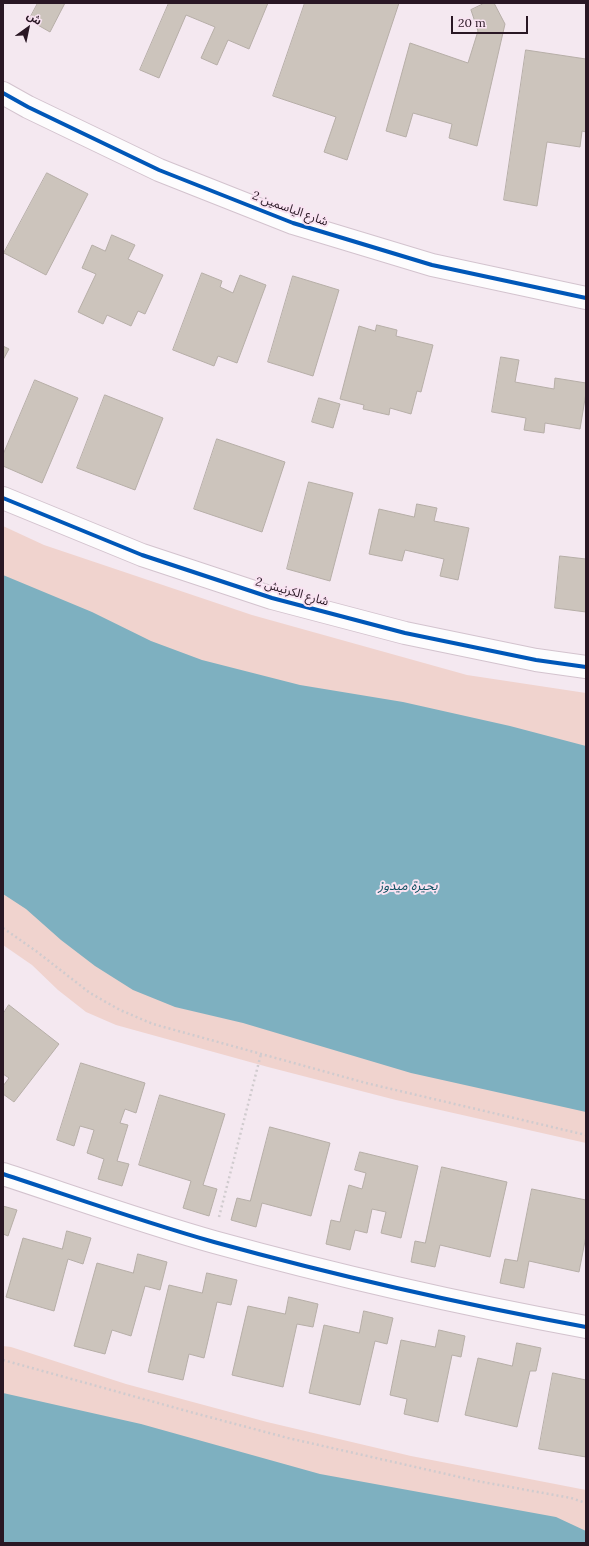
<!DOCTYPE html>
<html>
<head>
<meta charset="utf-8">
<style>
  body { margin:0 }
  #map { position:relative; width:589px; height:1546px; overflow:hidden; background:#f4e8f0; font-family:Lora,"Noto Sans Arabic",serif }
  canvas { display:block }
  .frame { position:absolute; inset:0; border:4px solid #291724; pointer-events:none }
  .north { position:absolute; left:8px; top:8px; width:40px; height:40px; -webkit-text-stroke:3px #f9e3f2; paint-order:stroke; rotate:33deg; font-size:11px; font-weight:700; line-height:16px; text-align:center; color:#291724 }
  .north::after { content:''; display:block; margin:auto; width:14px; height:18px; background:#291724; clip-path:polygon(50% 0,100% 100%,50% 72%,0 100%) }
  .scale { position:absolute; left:451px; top:16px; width:77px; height:18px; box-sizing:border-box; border:2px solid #291724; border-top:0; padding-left:5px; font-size:12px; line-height:14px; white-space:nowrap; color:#291724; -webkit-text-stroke:3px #f9e3f2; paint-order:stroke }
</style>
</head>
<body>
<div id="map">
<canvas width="589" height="1546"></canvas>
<div class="frame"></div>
<div class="north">ش</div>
<div class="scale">20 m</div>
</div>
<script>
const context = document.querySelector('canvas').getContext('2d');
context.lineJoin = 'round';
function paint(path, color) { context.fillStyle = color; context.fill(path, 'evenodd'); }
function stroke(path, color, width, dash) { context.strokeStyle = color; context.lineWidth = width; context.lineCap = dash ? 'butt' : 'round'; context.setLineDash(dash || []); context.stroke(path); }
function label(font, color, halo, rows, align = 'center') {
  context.font = font + ' Lora,"Noto Sans Arabic",serif'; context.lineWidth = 4; context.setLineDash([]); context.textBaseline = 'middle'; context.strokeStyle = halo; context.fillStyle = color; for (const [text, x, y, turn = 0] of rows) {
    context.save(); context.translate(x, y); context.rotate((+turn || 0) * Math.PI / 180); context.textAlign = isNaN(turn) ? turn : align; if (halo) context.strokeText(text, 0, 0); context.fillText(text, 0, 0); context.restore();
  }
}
const green = new Path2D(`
  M3 526 44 545 252 615 467 675 586 693V1143L396 1100 268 1067 116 1025 86 1012 58 990 32 965 3 945Z
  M3 1346 11 1347 126 1384 267 1422 411 1456 586 1490V1543H3Z`);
const water = new Path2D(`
  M3 575 92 612 151 641 202 660 300 685 403 702 510 726 586 746V1112L411 1073 243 1023 175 1007 133 990 95 966 61 940 26 909 3 894Z
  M3 1393 141 1424 320 1474 556 1517 586 1531V1543H3Z`);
const building = new Path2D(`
  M38 3H65L50 32 29 20Z
  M169 3H268L249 49 228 40 217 65 201 58 215 27 186 15 159 78 140 70Z
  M305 3H399L347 160 324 152 336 117 273 96Z
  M485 3H494L505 24 477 146 449 138 452 124 413 113 406 137 386 131 410 43 468 63 478 31 471 10Z
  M526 50 586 59V132L582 131 580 147 547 142 537 206 504 200Z
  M47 173 88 194 46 275 4 253Z
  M112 235 135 245 128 259 163 275 145 314 138 311 131 326 107 315 103 324 78 312 96 274 82 268 92 245 105 251Z
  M202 273 222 281 220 287 233 293 240 275 266 285 237 363 218 356 214 366 173 350Z
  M293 276 339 290 313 376 268 362Z
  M377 325 397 330 396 336 433 345 421 392 417 391 411 414 390 408 389 415 363 409 364 405 340 399 359 326 375 331Z
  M3 346 9 349 3 360Z
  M501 357 519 360 515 382 554 389 555 378 586 383V393L580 429 545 423 544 433 524 430 526 418 492 412Z
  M35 380 78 398 42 483 3 466V455Z
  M105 395 163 418 135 490 77 468Z
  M319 398 340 404 333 428 312 422Z
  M217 439 285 462 262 532 194 509Z
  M309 482 353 493 330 581 287 569Z
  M417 504 437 508 434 521 469 528 458 580 440 576 444 559 405 550 402 561 369 554 379 509 414 517Z
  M560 556 586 559V612L555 608Z
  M9 1005 59 1044 14 1102 3 1094V1086L9 1078 3 1074V1014Z
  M81 1063 145 1083 136 1113 125 1109 120 1123 128 1125 117 1161 129 1164 122 1186 98 1179 104 1159 87 1153 94 1130 80 1126 74 1146 57 1140Z
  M160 1095 225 1114 203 1185 217 1189 209 1216 183 1208 191 1181 139 1165Z
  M270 1127 330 1143 311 1216 262 1203 256 1227 231 1220 237 1198 250 1201Z
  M360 1152 418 1166 401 1238 381 1233 386 1212 372 1209 367 1233 355 1230 350 1250 326 1244 331 1220 340 1222 349 1185 362 1189 366 1173 355 1170Z
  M442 1167 507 1182 490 1257 440 1245 435 1267 411 1262 415 1241 425 1243Z
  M532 1189 586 1200V1236L579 1272 529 1261 524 1288 500 1283 505 1259 517 1261Z
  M3 1206 17 1210 8 1236 3 1234Z
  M67 1231 91 1238 83 1264 68 1259 54 1311 6 1297 23 1238 62 1249Z
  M138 1254 167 1262 160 1290 145 1286 131 1336 112 1330 105 1354 74 1346 97 1263 133 1273Z
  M207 1273 237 1280 231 1305 217 1302 204 1358 189 1354 183 1380 148 1372 169 1285 202 1293Z
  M289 1297 318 1304 313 1327 297 1324 283 1387 232 1375 248 1306 285 1314Z
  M364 1311 393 1318 387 1344 375 1341 360 1405 309 1393 324 1325 359 1333Z
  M439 1330 465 1336 461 1357 452 1355 438 1422 404 1414 407 1399 390 1395 401 1340 435 1347Z
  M517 1343 541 1348 536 1371H530L517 1427 465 1415 478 1358 512 1366Z
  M553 1373 586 1380V1457L539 1449Z`);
const path = new Path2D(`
  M3 928 36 951 90 993 120 1010 153 1024 366 1083 586 1135
  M219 1217 261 1054
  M3 1360 194 1413 288 1438 477 1481 571 1498 586 1503`);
const minor = new Path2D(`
  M3 93 28 107 159 170 293 223 432 265 586 298
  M3 498 142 555 272 598 405 633 536 660 586 667
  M3 1174C73 1197 143 1222 214 1242 337 1276 461 1304 586 1327`);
const cycleway = new Path2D(`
  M3 93 28 107 159 170 293 223 432 265 586 298
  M3 498 142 555 272 598 405 633 536 660 586 667
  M3 1174C73 1197 143 1222 214 1242 337 1276 461 1304 586 1327`);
const streetNames = [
  ["شارع الياسمين 2",290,209,20],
  ["شارع الكرنيش 2",292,592,16]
];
const waterNames = [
  ["بحيرة ميدوز",408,886]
];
paint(green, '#f0d3ce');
paint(water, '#7eb0c0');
paint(building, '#ccc4bc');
stroke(building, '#b6aea7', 1);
stroke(minor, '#d3c3ce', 24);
stroke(path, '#d0cbce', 2.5, [2, 3]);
stroke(minor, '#fdfcfd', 22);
stroke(cycleway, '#0057b8', 4);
label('12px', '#291724', '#f9e3f2', streetNames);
label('italic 13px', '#0d5060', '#f9e3f2', waterNames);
</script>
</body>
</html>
